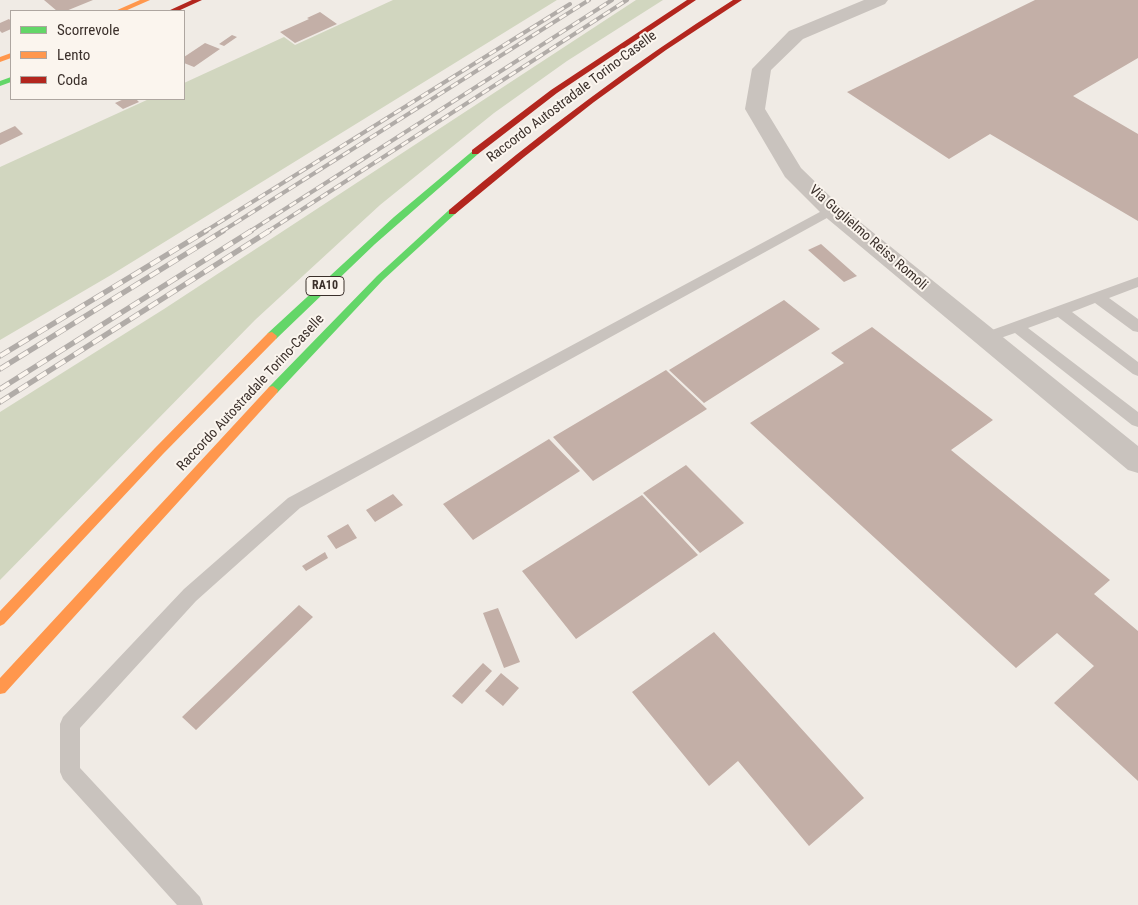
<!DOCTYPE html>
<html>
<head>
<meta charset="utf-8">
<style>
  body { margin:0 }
  #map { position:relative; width:1138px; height:905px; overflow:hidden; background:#f0ebe5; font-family:"Roboto Condensed",sans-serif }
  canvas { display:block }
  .legend { position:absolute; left:10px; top:10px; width:175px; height:90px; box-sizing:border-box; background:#fbf5ee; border:1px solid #aea6a0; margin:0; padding:6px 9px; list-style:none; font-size:15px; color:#3b302b }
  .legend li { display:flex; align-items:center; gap:10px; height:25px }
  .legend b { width:25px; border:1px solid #aea6a0 }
</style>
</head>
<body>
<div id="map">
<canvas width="1138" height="905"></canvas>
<ul class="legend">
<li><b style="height:6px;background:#63d668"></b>Scorrevole</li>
<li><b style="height:6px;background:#ff974d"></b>Lento</li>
<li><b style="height:6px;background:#b3261e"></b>Coda</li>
</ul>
</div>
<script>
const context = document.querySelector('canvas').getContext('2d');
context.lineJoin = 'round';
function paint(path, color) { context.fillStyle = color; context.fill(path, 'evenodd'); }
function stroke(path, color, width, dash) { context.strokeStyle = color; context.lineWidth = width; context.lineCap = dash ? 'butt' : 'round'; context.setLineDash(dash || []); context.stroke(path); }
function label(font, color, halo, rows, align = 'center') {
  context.font = font + ' "Roboto Condensed",sans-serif'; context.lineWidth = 4; context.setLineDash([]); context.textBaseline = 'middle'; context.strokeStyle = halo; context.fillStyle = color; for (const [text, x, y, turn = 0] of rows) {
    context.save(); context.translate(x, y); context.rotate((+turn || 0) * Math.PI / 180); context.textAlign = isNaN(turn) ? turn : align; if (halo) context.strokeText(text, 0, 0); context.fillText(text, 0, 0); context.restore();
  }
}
const green = new Path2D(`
  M393 0H557L111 275 0 340V167L149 99H184V83L284 37 295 45Z
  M636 0H663L567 61 494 113 380 205 255 320 0 580V412L164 309Z`);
const building = new Path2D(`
  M44 0H93L66 11H57Z
  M1035 0H1138V58L1073 96 1138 134V221L990 134 949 159 847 92Z
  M320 12 337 24 295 43 280 32 309 19 307 18Z
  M9 19 11 21V29L2 33 0 31V23Z
  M232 35 237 37 224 46 219 44Z
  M205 43 220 49 194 67 184 63V57Z
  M124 99H136L139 102 123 109 115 103Z
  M15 126 23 134 0 145V133Z
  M821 244 857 276 844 282 808 250Z
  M784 300 820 329 704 403 669 370Z
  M872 327 993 420 951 450 1110 580 1094 594 1138 631V781L1054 703 1094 666 1057 633 1016 668 750 423 844 363 831 353Z
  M666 370 707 409 593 481 553 437Z
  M549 439 580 471 473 540 443 504Z
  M686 465 744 523 700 553 643 493Z
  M393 494 403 505 375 522 366 510Z
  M642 495 698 555 576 639 522 571Z
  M348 524 357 538 336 549 327 536Z
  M325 552 328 558 306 571 302 566Z
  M299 605 313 617 196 730 182 717Z
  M498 608 520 662 504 668 483 613Z
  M714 632 864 798 809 846 738 761 709 786 632 692Z
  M483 663 492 671 462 704 452 696Z
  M501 673 519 688 503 706 485 691Z`);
const lane = new Path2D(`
  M831 206 838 210 836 213 300 508 196 601 80 728V768L200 897 203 905H177L63 779 60 772V724L63 717 184 589 288 498Z
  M1138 277V287L1109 298 1138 319V332L1133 331 1095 303 1072 312 1138 362V376L1133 374 1058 317 1028 328 1138 412V427L1132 425 1015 333 986 343 981 342 979 338 981 334Z`);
const street = new Path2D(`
  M864 0H888L885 4 803 39 771 70 765 109 801 168 839 205 1138 446V473L1128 470 823 215 785 177 745 109 752 69 789 31Z`);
const fast = new Path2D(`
  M11 77V82L0 86V81Z
  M475 149 478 150V154L375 244 276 339H268L267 336 268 333 394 217Z
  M452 209 457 212 455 214 383 280 277 393H269L268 390 269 387 377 276 449 210Z`);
const slow = new Path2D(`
  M140 0H150L125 11H115Z
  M11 53V58L0 62V57Z
  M272 332 277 336 276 339 163 454 4 624 0 626V611L155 448 268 333Z
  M273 386 278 390 277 393 5 693 0 694V678L269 387Z`);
const jam = new Path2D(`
  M192 0H202L178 11H168Z
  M687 0H696L557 93 478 154H472V150L551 90Z
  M733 0H742L666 50 594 102 524 157 455 214H449V210C539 134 633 63 733 0Z`);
const railFar1 = new Path2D(`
  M204 232 570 4
  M221 232 589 0
  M249 232 612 0
  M267 232 627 0`);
const rail = new Path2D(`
  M0 356 206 231
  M0 369 223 231
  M0 389 251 231
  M0 402 269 231`);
const shields = [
  [325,286,38]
];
const shieldNames = [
  ["RA10",325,286]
];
const streetNames = [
  ["Raccordo Autostradale Torino-Caselle",572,97,-37],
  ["Via Guglielmo Reiss Romoli",868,238,41],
  ["Raccordo Autostradale Torino-Caselle",251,393,-47]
];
paint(green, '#d1d6bf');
paint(building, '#c3afa7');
paint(lane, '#c9c3be');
paint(street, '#c9c3be');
paint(fast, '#63d668');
paint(slow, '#ff974d');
paint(jam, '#b3261e');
stroke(railFar1, '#b1aca8', 4);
stroke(rail, '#b1aca8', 5.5);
stroke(railFar1, '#fbf5ee', 2.5, [8]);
stroke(rail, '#fbf5ee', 4, [11]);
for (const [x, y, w] of shields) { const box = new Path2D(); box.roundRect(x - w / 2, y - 9.5, w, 19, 4); context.fillStyle = '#fbf5ee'; context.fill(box); stroke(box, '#3b302b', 1); }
label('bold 12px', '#3b302b', null, shieldNames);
label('14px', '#3b302b', '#fbf5ee', streetNames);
</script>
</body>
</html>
